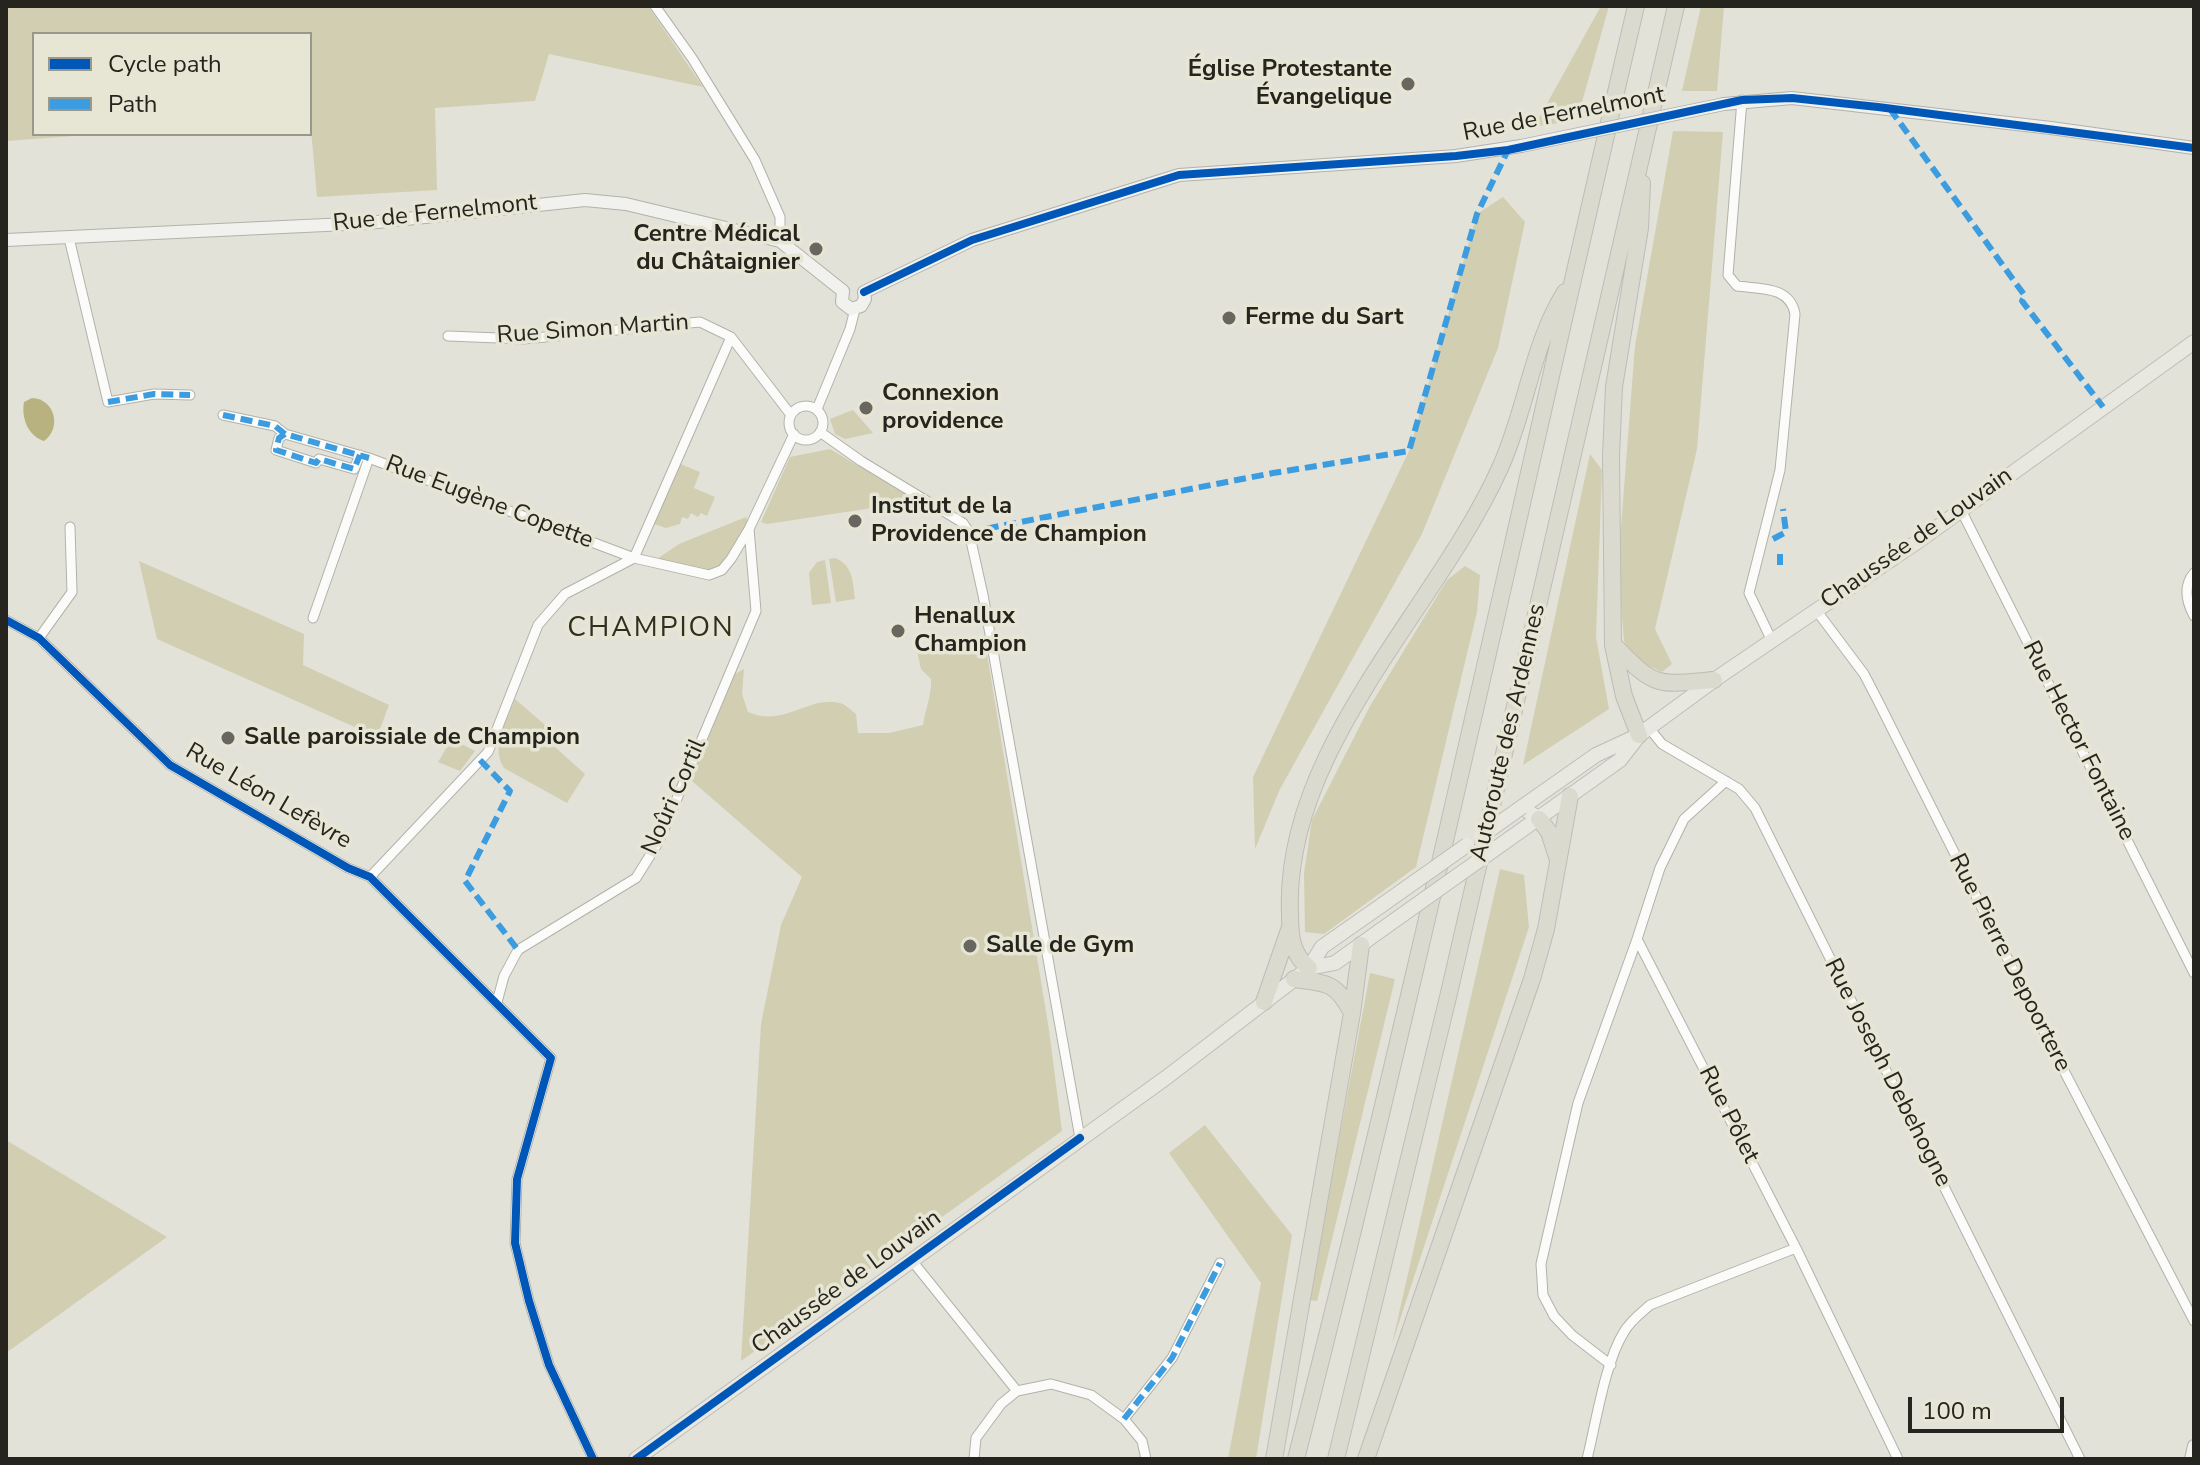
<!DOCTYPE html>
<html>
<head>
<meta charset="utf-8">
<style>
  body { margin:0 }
  #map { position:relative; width:2200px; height:1465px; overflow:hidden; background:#e3e2d9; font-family:"Nunito Sans",sans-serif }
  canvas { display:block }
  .frame { position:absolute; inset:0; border:8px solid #25241e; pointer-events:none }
  .legend { position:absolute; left:32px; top:32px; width:280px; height:104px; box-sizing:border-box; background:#e7e6d5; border:2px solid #99988c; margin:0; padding:10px 14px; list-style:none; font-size:24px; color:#25241e }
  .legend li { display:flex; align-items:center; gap:16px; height:40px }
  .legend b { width:40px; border:2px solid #99988c }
  .scale { position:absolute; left:1908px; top:1397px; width:156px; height:36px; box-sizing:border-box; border:4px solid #25241e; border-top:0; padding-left:10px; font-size:24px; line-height:28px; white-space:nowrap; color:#25241e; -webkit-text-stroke:6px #e7e6d5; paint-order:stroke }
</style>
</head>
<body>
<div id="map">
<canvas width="2200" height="1465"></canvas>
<div class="frame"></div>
<ul class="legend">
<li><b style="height:10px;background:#0057b8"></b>Cycle path</li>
<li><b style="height:10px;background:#3c9ce0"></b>Path</li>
</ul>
<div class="scale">100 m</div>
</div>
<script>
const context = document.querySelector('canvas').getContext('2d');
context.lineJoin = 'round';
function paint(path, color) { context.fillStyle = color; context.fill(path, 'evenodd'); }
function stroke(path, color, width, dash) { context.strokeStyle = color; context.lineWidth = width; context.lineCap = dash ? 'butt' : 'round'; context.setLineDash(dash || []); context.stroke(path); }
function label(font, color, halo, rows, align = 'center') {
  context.font = font + ' "Nunito Sans",sans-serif'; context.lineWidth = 7; context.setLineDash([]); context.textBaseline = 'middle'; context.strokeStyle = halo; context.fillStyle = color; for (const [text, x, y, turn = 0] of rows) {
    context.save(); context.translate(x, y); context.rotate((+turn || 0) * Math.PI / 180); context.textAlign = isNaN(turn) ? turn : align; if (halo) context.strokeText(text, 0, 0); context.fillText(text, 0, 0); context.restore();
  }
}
const green = new Path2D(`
  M6 6H648L703 87 549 54 535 101 435 108 437 190 317 197 310 118V34H34V134H101L6 141Z
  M1601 6H1609L1577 120 1534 127Z
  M1701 6H1724L1717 91H1682Z
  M1673 131 1723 132 1697 449 1655 629 1672 664 1662 672 1634 659 1624 641 1618 566 1635 346Z
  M1503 197 1525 222 1498 348 1422 534 1280 789 1255 849 1253 777 1409 451 1477 214Z
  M853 410 873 433 845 439 835 434 830 419Z
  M830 449 918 501 767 524 761 522 790 457Z
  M1590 454 1602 470 1596 637 1609 709 1523 765Z
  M678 463 700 472 694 488 715 497 707 516 701 513 698 517 691 513 688 519 682 517 680 524 666 528 654 524 652 521Z
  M746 517 749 523C713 580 723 578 657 559L679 544Z
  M835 558C853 565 853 582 855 599L836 602 829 559Z
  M825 560 831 603 812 605 809 573 817 562Z
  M139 561 304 634 303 665 389 705 377 737 157 639Z
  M1465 566 1480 575 1477 612 1416 867 1324 934 1305 932 1304 873 1312 820 1370 706 1447 580Z
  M984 636 1049 1030 1062 1131 741 1361 761 1024 781 925 802 877 691 780 735 674 744 669 742 694 748 712C784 728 809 695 840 703 845 704 852 711 856 714L858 733H889L923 725C925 709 932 696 931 679L921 669 917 651Z
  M515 699 552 731 546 739 585 774 567 803 504 768C490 747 507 721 515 699Z
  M448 737 475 751 460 771 438 762 447 747 445 745Z
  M1500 869 1524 875 1529 927 1392 1344Z
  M1370 973 1395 979 1317 1301 1309 1300Z
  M1205 1125 1292 1235 1256 1459H1228L1261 1283 1169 1153Z
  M6 1140 167 1237 6 1353Z`);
const water = new Path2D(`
  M32 398C55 399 62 428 44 441 28 436 21 418 24 402Z`);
const street = new Path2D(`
  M655 6 692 58 755 160 780 217V241
  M1742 100 1728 275 1737 286C1760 289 1790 286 1795 314L1780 470 1749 593 1772 641
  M69 238 108 402 154 394 190 395
  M448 336 524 339 700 322 731 337 791 415
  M789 423a17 17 0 1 1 34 0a17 17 0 1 1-34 0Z
  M817 409 850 329 855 309
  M223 415 275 426 285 434 369 458
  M820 432 861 461 963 523 969 532 983 595 1080 1138
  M285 434 279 438 276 450 316 463 319 459 354 469 360 455
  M1961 510 2194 973
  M634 558 731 337
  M2194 573C2183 586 2186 601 2194 616
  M1816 610 1864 674 1877 699 2060 1063 2194 1321
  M313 618 369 458 634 558 709 575 722 570 731 559 749 529 794 434
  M6 620 39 638 170 765 348 868 370 877 551 1058 517 1179 515 1243 529 1301 549 1365 593 1459
  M39 638 72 592 70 527
  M1649 728 1662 744 1739 789 1755 808 2080 1459
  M1726 781 1684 819 1660 868 1637 939 1796 1248 1898 1459
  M370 877 488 752 538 625 565 594 634 558
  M497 1002 504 976 518 950 636 878 659 841 756 611 749 529
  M913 1262 1017 1391
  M1611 1365 1572 1335 1554 1316 1543 1295 1541 1264 1578 1103 1637 939
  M1124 1419 1172 1358 1220 1263
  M974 1459 976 1438 1001 1404 1017 1391 1051 1384 1091 1395 1124 1419 1142 1441 1146 1459
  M1587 1459C1596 1423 1605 1362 1624 1332 1630 1321 1641 1313 1650 1305L1796 1248`);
const secondary = new Path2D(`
  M1724 104 1792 98 2051 128 2194 148
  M6 240 368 223 585 200 626 204 780 241 843 291
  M843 291 842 302 851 309 861 306 865 299 864 292
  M864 292 972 240 1179 175 1456 156 1521 146
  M2191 1459 2194 1446`);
const primary = new Path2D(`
  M1539 819 1522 807 1596 755 1639 735 1714 680 1917 542 2194 342
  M1519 832 1620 760 1637 738
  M1309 968 1335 963 1381 930
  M636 1459 1167 1077 1309 968 1322 947 1382 905`);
const highway = new Path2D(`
  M1614 645C1655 688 1656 685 1714 680
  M1639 735 1624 696 1613 645 1611 456 1614 387 1640 228 1642 183
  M1539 819 1549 832 1557 857
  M1309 968C1291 954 1290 934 1290 913 1283 749 1436 610 1500 468 1526 411 1532 345 1565 292
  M1294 979C1327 983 1336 982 1352 1013
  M1264 1002 1290 927
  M1274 1459 1352 1013 1361 945
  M1296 1459C1419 977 1523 490 1636 6
  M1336 1459 1449 993 1676 6
  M1366 1459 1532 979 1546 929 1570 796`);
const secondaryBridge = new Path2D(`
  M1521 146 1724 104`);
const primaryBridge = new Path2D(`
  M1481 836 1522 807
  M1382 905 1467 845
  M1381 930 1519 832`);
const quiet = new Path2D(`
  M1890 109 2025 296 2022 301 2103 407
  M108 402 154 394 190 395
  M223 415 275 426 285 434 369 458
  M285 434 279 438 276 450 316 463 319 459 354 469 360 455
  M969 532 1273 473 1409 451 1477 214 1508 150
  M1773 539 1786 532 1783 509
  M1780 554V565
  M480 760 510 791 465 881 518 950
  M1124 1419 1172 1358 1220 1263`);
const cycleway = new Path2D(`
  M864 292 972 240 1179 175 1456 156 1508 150 1742 100 1792 98 1878 107 2194 148
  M6 620 39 638 170 765 348 868 370 877 551 1058 517 1179 515 1243 529 1301 549 1365 593 1459
  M636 1459 1080 1138`);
const markers = [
  [1408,84,8,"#68665f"],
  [816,249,8,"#68665f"],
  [1229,318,8,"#68665f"],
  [866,408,8,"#68665f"],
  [855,521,8,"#68665f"],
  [898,631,8,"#68665f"],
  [228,738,8,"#68665f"],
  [970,946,8,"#68665f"]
];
const poiNames = [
  ["Église Protestante",1392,70,"right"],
  ["Évangelique",1392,98,"right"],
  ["Centre Médical",800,235,"right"],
  ["du Châtaignier",800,263,"right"],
  ["Ferme du Sart",1245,318],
  ["Connexion",882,394],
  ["providence",882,422],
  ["Institut de la",871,507],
  ["Providence de Champion",871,535],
  ["Henallux",914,617],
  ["Champion",914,645],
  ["Salle paroissiale de Champion",244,738],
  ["Salle de Gym",986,946]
];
const streetNames = [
  ["Rue de Fernelmont",1564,115,-11],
  ["Rue de Fernelmont",435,214,-6],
  ["Rue Simon Martin",593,330,-4],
  ["Rue Eugène Copette",489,503,21],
  ["Chaussée de Louvain",1917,539,-35],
  ["Autoroute des Ardennes",1509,733,-77],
  ["Rue Hector Fontaine",2078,741,63],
  ["Rue Léon Lefèvre",268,797,30],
  ["Noûri Cortil",675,797,-66],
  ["Rue Pierre Depoortere",2009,963,63],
  ["Rue Joseph Debehogne",1887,1073,63],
  ["Rue Pôlet",1728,1115,63],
  ["Chaussée de Louvain",847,1283,-36]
];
const quarterNames = [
  ["CHAMPION",651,629]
];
paint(green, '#d1ceb2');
paint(water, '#b7b27f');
stroke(street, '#b2b2ab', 11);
stroke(secondary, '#b2b2ab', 14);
stroke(primary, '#bdbcb8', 16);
stroke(highway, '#bdbcb8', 18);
stroke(street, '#fbfbf9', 9);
stroke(secondary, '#f1f1ed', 12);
stroke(primary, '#e8e7e0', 14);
stroke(highway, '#dbdacf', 16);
stroke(secondaryBridge, '#b2b2ab', 14, []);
stroke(primaryBridge, '#bdbcb8', 16, []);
stroke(secondaryBridge, '#f1f1ed', 12);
stroke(primaryBridge, '#e8e7e0', 14);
stroke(quiet, '#3c9ce0', 6, [12, 6]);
stroke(cycleway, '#0057b8', 8);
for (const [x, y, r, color] of markers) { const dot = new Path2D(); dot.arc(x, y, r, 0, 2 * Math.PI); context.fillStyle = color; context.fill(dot); stroke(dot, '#e7e6d5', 3); }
label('bold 24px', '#25241e', '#e7e6d5', poiNames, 'left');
label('24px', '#25241e', '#e7e6d5', streetNames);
context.letterSpacing = '2px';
label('28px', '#312f22', '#e7e6d5', quarterNames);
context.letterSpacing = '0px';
</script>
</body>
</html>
